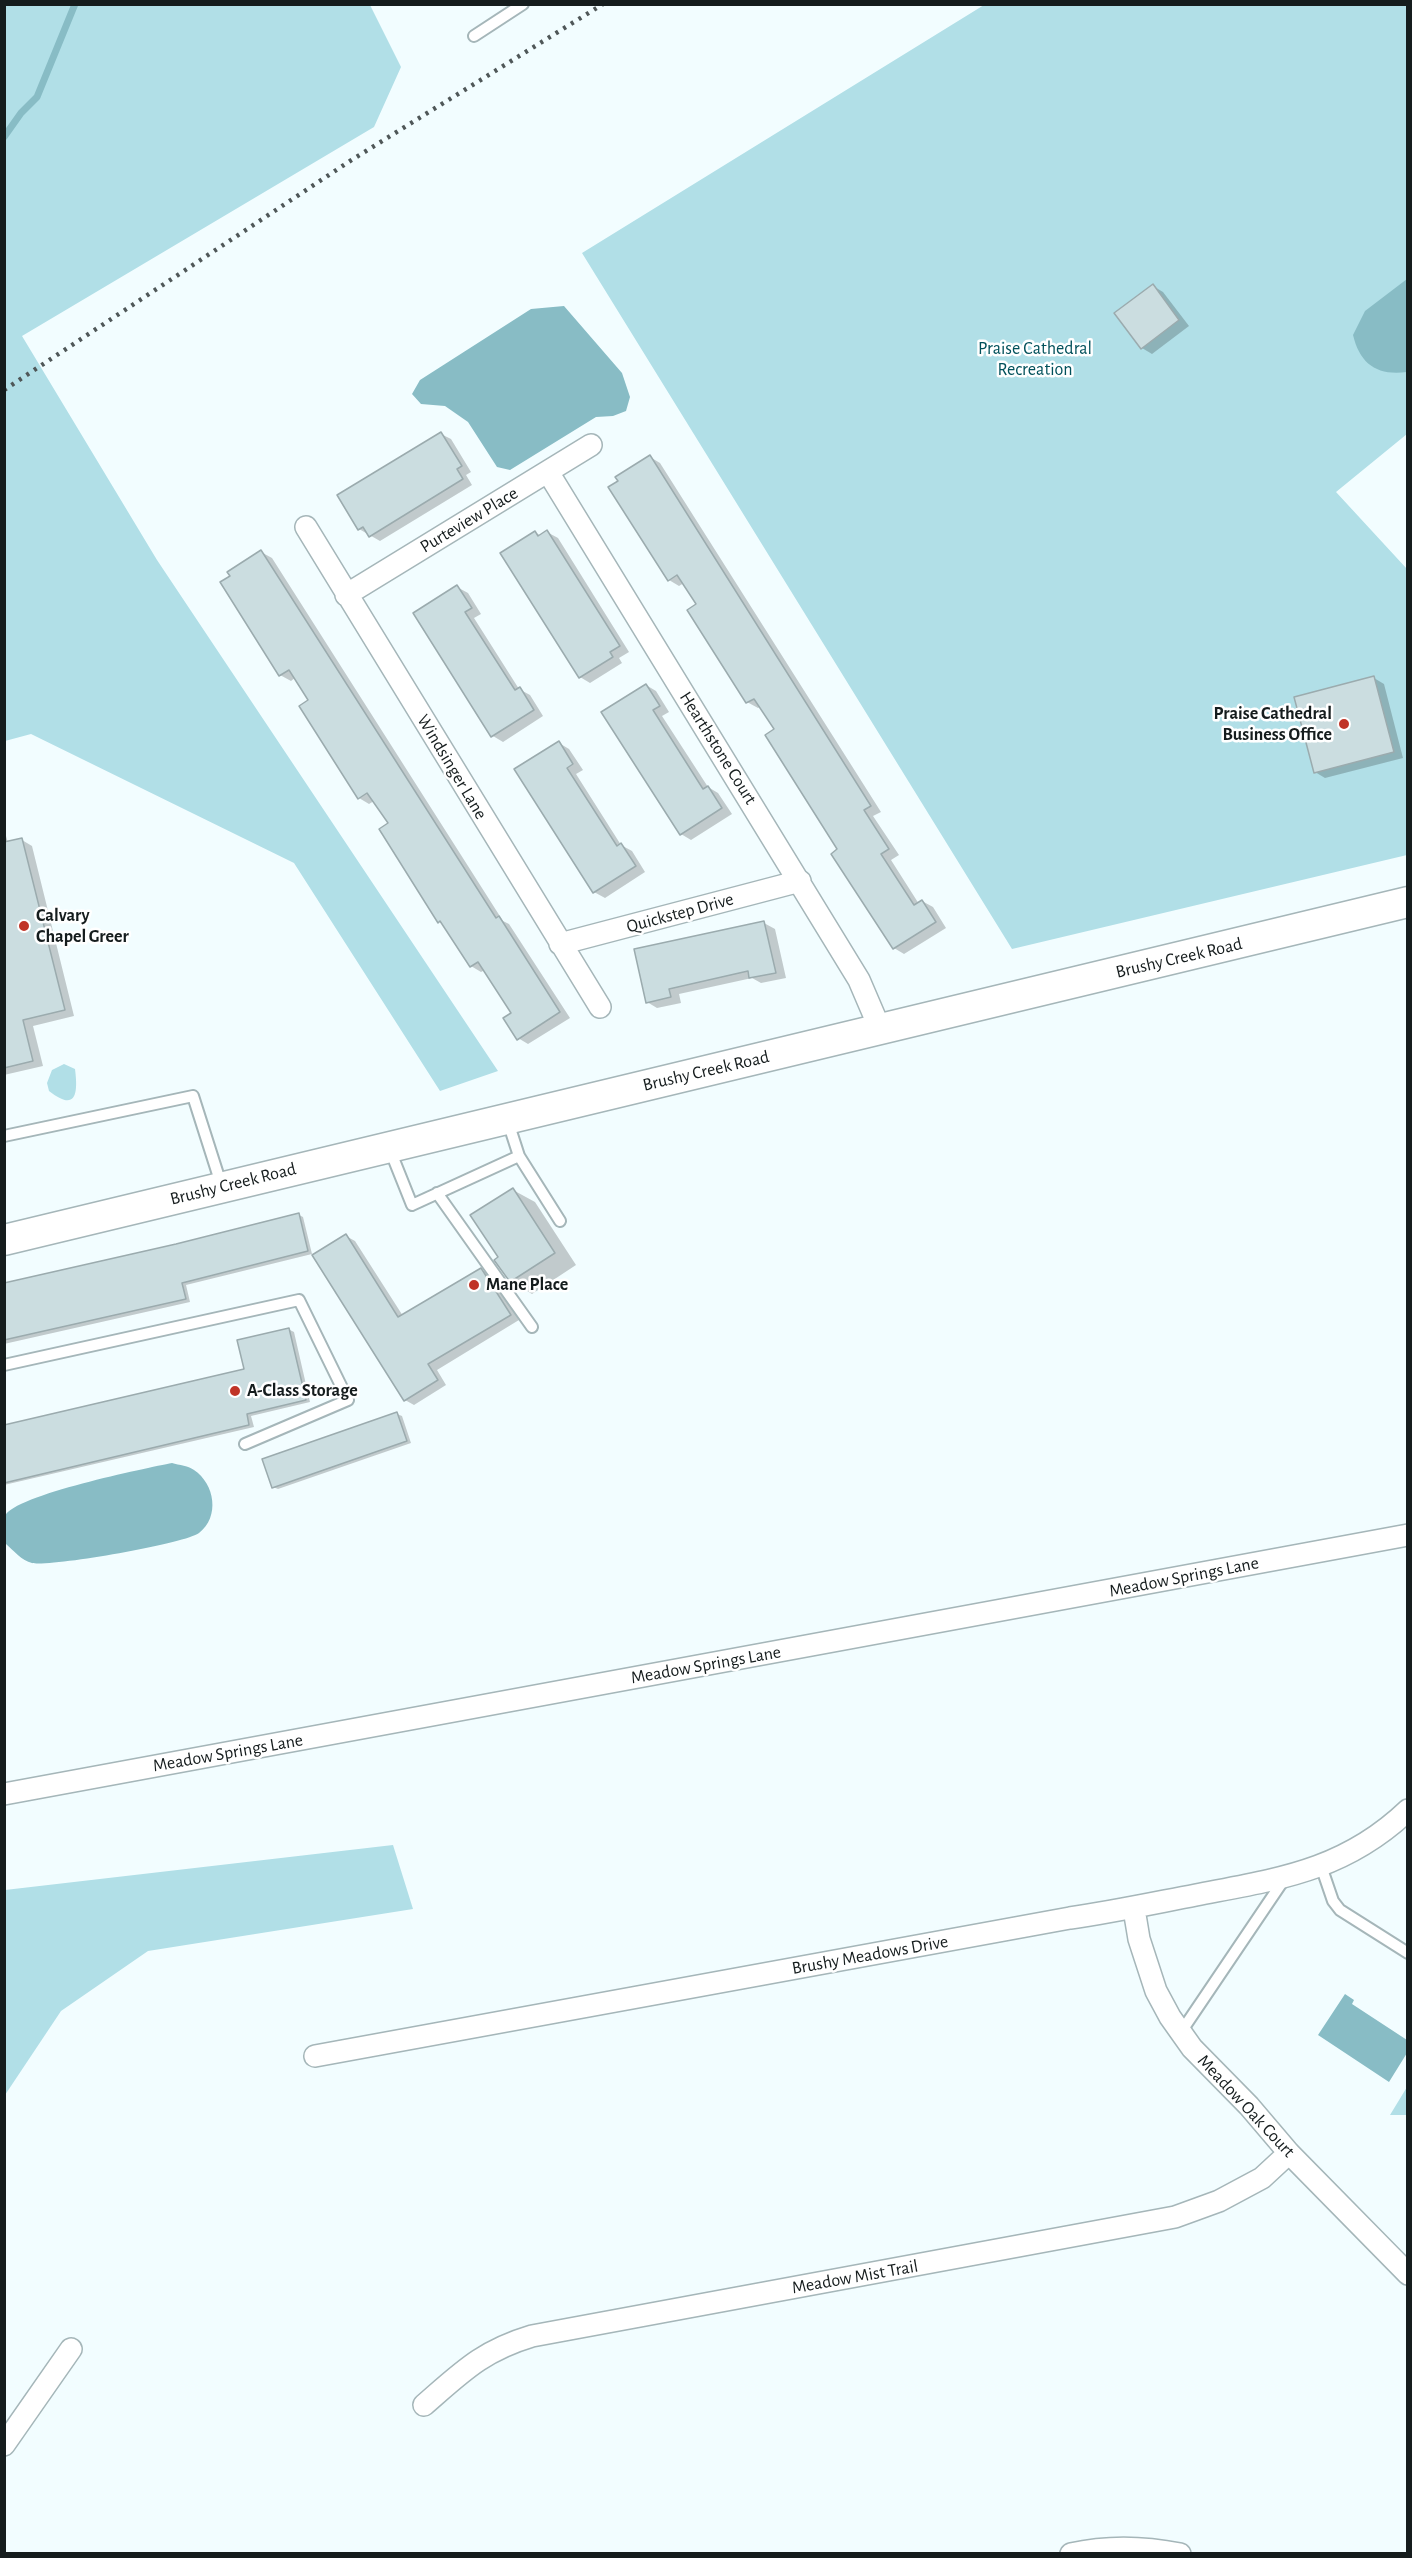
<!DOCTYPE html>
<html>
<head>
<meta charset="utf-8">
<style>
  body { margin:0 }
  #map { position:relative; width:1412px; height:2558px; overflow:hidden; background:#f2fdff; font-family:"Alegreya Sans",sans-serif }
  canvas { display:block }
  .frame { position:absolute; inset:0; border:6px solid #151c1d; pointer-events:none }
</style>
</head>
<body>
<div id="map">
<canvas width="1412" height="2558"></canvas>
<div class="frame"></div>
</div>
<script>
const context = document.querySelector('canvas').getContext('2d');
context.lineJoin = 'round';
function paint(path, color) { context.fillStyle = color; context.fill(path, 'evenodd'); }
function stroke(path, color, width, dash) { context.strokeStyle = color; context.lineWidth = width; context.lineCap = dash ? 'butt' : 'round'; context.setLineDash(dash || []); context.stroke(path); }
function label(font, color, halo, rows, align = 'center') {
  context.font = font + ' "Alegreya Sans",sans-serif'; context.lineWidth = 5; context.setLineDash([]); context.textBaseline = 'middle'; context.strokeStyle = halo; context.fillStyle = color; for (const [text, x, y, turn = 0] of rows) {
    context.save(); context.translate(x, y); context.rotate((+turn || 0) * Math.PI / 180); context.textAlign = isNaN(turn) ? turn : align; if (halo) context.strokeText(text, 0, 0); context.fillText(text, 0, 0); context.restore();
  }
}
const green = new Path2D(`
  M5 4 370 5 401 67 374 127 22 336 157 560 498 1071 440 1091 294 863 31 734 5 741Z
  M984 5H1407V434L1336 492 1407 569V855L1012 949 582 253Z
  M64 1064 75 1069C78 1092 77 1113 49 1091L47 1083 52 1070Z
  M393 1845 413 1909 148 1951 61 2011 5 2095V1890Z
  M1407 2087V2115H1390Z`);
const water = new Path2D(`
  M1407 279V372C1377 376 1360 364 1353 335L1365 311Z
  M564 306 622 373 630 397 626 411 613 416 596 417 510 470 497 467 468 422 445 406 421 404 412 394 420 380 531 309Z
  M172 1463C179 1465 189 1466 194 1470 215 1484 220 1517 199 1533 184 1544 51 1567 32 1563 22 1561 13 1550 6 1544 4 1536 2 1523 5 1516 14 1495 147 1468 172 1463Z
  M1345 1994 1354 2000 1352 2004 1407 2040V2053L1389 2082 1318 2035Z`);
const shadow = new Path2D(`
  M1153 286 1163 292 1189 326 1152 354 1142 348Z
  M441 434 451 439 471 472 466 475 472 485 380 541 359 529Z
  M650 457 660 463 881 812 873 816 899 855 891 860 919 904 922 901 933 907 946 928 904 954 894 948 777 729 761 706 758 708 747 702 698 605 684 583 679 586 669 580Z
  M535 532 541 536 547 532 558 538 629 652 619 658 622 663 590 683 580 677Z
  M261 552 272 558 503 921 509 924 570 1018 528 1044 518 1038 513 1013 485 970 481 972 471 966 445 925 439 922 390 824 374 801 369 804 359 798 310 700 296 677 291 681 280 675Z
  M457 587 468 593 481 614 474 618 519 689 530 695 543 716 503 742 493 736Z
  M1374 678 1384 684 1403 758 1325 778 1315 772Z
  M646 685 656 691 669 712 662 716 708 787 718 793 732 814 691 840 681 834Z
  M559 743 569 749 583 770 576 774 621 845 632 851 645 872 605 898 594 892Z
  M4 829 8 843 22 840 32 846 74 1016 33 1026 43 1066 4 1075Z
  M764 923 775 929 786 978 761 983 752 978 679 994 681 1003 657 1008 647 1002Z
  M513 1190 535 1202 576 1265 532 1294 511 1281 500 1258Z
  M299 1215 303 1217 312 1254 186 1285 190 1302 4 1344V1285L177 1246Z
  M346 1236 355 1241 403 1316 481 1269 490 1275 519 1320 437 1370 446 1385 414 1405 405 1400Z
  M288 1329 294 1332 310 1402 251 1416 254 1427 4 1485V1427L245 1370Z
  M397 1414 402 1416 411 1443 278 1489 273 1487Z`);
const stream = new Path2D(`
  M4 137 21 113 37 97 75 4`);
const building = new Path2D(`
  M1153 284 1179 320 1141 349 1114 313Z
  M441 432 462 466 457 469 463 479 369 537 363 527 358 530 337 495Z
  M650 455 871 806 864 810 889 849 881 854 914 905 922 900 936 922 893 949 831 854 837 849 765 735 774 729 754 699 746 703 687 610 696 604 677 575 668 581 608 487 618 481 615 477Z
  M547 530 620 646 610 652 613 657 579 678 500 553 535 531 538 536Z
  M261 550 496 918 499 916 560 1012 517 1040 503 1018 511 1013 478 962 470 967 440 921 438 923 379 829 388 823 367 793 358 799 299 706 308 700 289 670 279 676 220 582 230 576 227 572Z
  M457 585 472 608 465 612 515 690 520 687 534 710 491 737 413 613Z
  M1374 676 1394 752 1314 773 1294 697Z
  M646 684 660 706 653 710 703 789 708 786 722 808 680 835 601 712Z
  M559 741 573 764 567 768 617 846 621 843 636 866 593 893 514 769Z
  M22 838 65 1010 23 1020 33 1061 4 1068V842Z
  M764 921 776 973 749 978 748 971 669 989 671 997 646 1003 634 949Z
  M513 1188 555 1253 510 1282 494 1260 498 1257 470 1215Z
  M299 1213 308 1251 182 1283 186 1299 4 1340V1283L176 1244Z
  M346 1234 398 1317 481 1268 511 1315 428 1364 438 1380 404 1401 312 1255Z
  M289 1328 306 1400 247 1414 249 1425 4 1483V1425L244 1369 237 1340Z
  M397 1412 407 1441 272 1488 262 1459Z`);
const lane = new Path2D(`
  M474 36 523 4
  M4 1136 193 1096 222 1187
  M390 1150 412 1205 519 1156 508 1122
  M519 1156 560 1221
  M437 1193 532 1327
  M4 1365 299 1300 348 1400 245 1444
  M1321 1866 1333 1901 1340 1910 1408 1953
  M1181 2032 1285 1878`);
const street = new Path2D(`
  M548 472 859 980 880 1029
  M306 527 600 1007
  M346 595 591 445
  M560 944 800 881
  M4 1794 1408 1535
  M1134 1909 1139 1939 1156 1991 1170 2017 1192 2048 1249 2106 1289 2153 1408 2274
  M315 2056 1070 1918C1112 1912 1154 1903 1196 1895 1278 1879 1344 1871 1408 1810
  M424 2405C462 2372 482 2351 532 2336L1175 2217 1219 2201 1262 2178 1289 2153
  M4 2445 71 2349
  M1071 2554C1106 2546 1145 2547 1180 2554`);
const secondary = new Path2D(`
  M4 1240 1408 902`);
const rail = new Path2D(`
  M4 390 350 161 603 4`);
const markers = [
  [1344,724,6,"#c03326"],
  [24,926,6,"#c03326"],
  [474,1285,6,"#c03326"],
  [235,1391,6,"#c03326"]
];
const parkNames = [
  ["Praise Cathedral",1035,349],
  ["Recreation",1035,370]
];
const streetNames = [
  ["Purteview Place",469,520,-31],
  ["Hearthstone Court",718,748,58],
  ["Windsinger Lane",452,767,59],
  ["Quickstep Drive",680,913,-15],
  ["Brushy Creek Road",1179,958,-13],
  ["Brushy Creek Road",706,1071,-13],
  ["Brushy Creek Road",233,1184,-14],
  ["Meadow Springs Lane",1184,1577,-11],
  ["Meadow Springs Lane",706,1665,-10],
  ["Meadow Springs Lane",228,1753,-10],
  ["Brushy Meadows Drive",870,1955,-10],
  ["Meadow Oak Court",1246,2106,47],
  ["Meadow Mist Trail",855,2277,-10]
];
const poiNames = [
  ["Praise Cathedral",1332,714,"right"],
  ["Business Office",1332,735,"right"],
  ["Calvary",36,916],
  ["Chapel Greer",36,937],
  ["Mane Place",486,1285],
  ["A-Class Storage",247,1391]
];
paint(green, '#b1dfe7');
paint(water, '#88bcc5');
paint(shadow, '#0003');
stroke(stream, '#88bcc5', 7);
paint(building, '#cbdde0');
stroke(building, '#9babae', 1.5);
stroke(lane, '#a5b6b9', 14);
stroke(street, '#a5b6b9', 24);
stroke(secondary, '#a5b6b9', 33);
stroke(lane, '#fff', 10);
stroke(street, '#fff', 21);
stroke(secondary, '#fff', 30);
stroke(rail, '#4f5758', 4.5, [3, 6]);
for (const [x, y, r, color] of markers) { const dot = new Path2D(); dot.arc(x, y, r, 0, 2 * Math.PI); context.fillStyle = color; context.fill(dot); stroke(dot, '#fff', 2); }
label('18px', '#00505a', '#fff', parkNames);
label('18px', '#151c1d', '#fff', streetNames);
label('bold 18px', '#151c1d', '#fff', poiNames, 'left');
</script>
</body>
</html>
